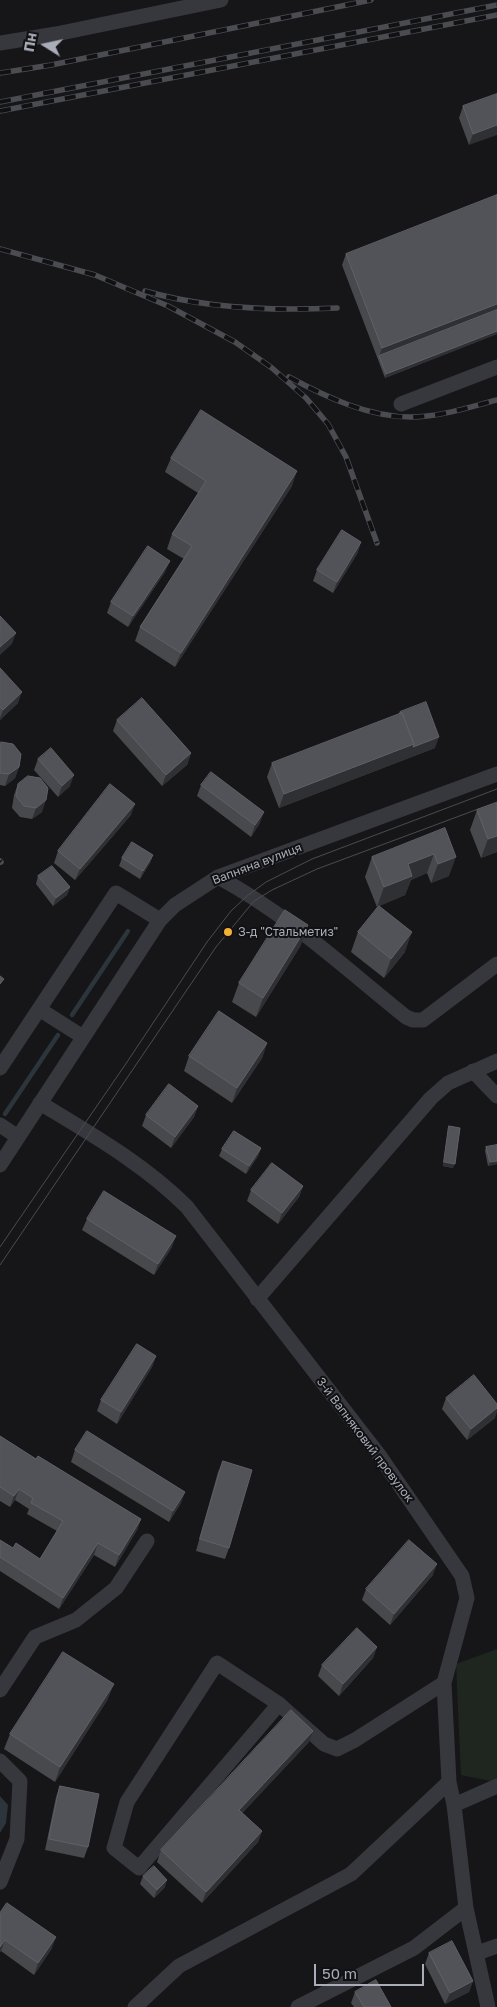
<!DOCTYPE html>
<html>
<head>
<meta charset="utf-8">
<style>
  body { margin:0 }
  #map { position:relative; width:497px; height:2007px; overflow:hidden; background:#161618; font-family:"Golos Text",sans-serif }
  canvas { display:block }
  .north { position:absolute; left:20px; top:20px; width:50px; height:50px; -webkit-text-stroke:4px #111113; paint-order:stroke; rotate:280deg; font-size:14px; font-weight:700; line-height:20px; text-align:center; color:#a8adb8 }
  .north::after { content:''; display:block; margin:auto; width:18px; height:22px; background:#a8adb8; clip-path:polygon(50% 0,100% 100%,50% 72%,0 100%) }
  .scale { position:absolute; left:314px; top:1964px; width:110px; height:22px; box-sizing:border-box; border:2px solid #a8adb8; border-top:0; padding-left:6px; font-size:15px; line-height:18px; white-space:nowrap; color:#a8adb8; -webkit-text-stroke:4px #111113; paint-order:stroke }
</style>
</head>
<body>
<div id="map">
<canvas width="497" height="2007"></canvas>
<div class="north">Пн</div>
<div class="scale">50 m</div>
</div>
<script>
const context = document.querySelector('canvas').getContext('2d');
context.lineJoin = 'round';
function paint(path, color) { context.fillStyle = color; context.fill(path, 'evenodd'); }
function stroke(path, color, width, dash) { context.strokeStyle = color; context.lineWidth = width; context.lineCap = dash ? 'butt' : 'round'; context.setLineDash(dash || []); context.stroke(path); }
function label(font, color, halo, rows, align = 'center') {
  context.font = font + ' "Golos Text",sans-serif'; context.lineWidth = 4; context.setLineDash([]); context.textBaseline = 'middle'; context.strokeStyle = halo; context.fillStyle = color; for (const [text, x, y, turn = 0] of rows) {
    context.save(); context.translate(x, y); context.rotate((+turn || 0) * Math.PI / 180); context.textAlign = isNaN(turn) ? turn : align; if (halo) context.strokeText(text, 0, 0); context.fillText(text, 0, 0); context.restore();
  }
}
const green = new Path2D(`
  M497 1649V1779L491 1781 461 1775 456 1664Z`);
const water = new Path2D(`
  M0 1796 8 1805 6 1823 0 1833Z`);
const stream = new Path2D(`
  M72 1015 128 931
  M5 1114 58 1035`);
const minor = new Path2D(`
  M0 43 56 34 221 0
  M401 404 497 367
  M218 877C287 914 345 968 406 1017L413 1020H423L497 964
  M39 1009 83 1037
  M0 1068 116 893 160 920
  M473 1071 497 1096
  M40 1103C91 1134 144 1164 187 1207L379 1455 462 1576 467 1598 444 1683 449 1782 454 1805 466 1908 488 2007
  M0 1125 18 1137
  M0 1165 160 920 175 905 218 877 497 774
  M257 1299 431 1098 448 1083 497 1061
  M0 1690 35 1637 76 1620 116 1588 147 1541
  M279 1704 139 1868 114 1848 127 1802 217 1663 279 1704 324 1744 337 1749 355 1740 444 1683
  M0 1761 20 1781 17 1839 0 1882
  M454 1805 497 1786
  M477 1953 497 1946
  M135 2007 179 1966 351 1874 449 1782
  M298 2007 414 1948 466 1908`);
const tram = new Path2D(`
  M0 1247 125 1065 207 942 231 911 247 896 266 882 312 859 497 789
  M0 1265 216 947 254 901 272 890 317 869 497 802`);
const rail = new Path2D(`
  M0 73 51 65 371 0
  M0 102 497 5
  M0 111 497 15
  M0 249 95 275 168 306 235 342 272 368 306 398 328 424 346 457 377 543
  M145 291C207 309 274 311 337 308
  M289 377C326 397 368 417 411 417 440 417 469 407 497 400
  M0 861 1 862`);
const wall = new Path2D(`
  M497 94 469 145 459 118 463 106Z
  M497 195V334L385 378 342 265 346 254Z
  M171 458 292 486 175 667 135 641 140 627 184 559 167 549 172 534 198 493 165 472Z
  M361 542 357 554 333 593 313 581 317 570Z
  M165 572 128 627 107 613 111 602Z
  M0 668 18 703 0 720Z
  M400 712 435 748 279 808 267 777 272 763 399 714Z
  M117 720 191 753 187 765 162 786 113 731Z
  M0 743 19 767 15 778 5 786 0 785Z
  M38 759 70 786 58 797 34 770Z
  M18 784 42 812 32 819 20 817 12 808 14 795Z
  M201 785 260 823 251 837 197 796Z
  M477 810 497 852 481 858 470 830Z
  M131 815 75 880 54 863 58 851Z
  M445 828 449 876 431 883 427 873 411 880 405 895 379 906 405 952 384 978 351 952 358 932 379 906 377 907 365 877 372 857Z
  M153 855 150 863 140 879 119 866 122 858Z
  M38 876 70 887 67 895 53 906 36 884Z
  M301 945 256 1017 232 1002 239 983Z
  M267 1043 262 1058 232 1103 184 1071 189 1056Z
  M198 1106 194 1117 171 1148 142 1126 146 1115Z
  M449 1126 453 1168 443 1166 448 1130Z
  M497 1145V1164L488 1166 485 1151 486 1147Z
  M261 1148 258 1156 246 1174 219 1156 222 1149Z
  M303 1186 299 1197 278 1224 247 1201 251 1190Z
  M87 1219 172 1247 154 1275 82 1230Z
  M156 1356 152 1367 117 1424 97 1411 101 1400Z
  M446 1398 495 1418 467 1440 442 1409Z
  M0 1436 36 1459 141 1519 137 1530 115 1567 94 1555 59 1609 0 1571V1540L13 1548 40 1559 57 1531 27 1514 29 1509 15 1500 10 1507 0 1501Z
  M75 1450 181 1503 169 1522 71 1462Z
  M223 1461 229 1548 225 1559 196 1551 218 1472Z
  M433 1575 390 1625 362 1600 366 1589Z
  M377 1647 373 1658 339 1696 318 1676 322 1665Z
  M108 1699 55 1782 4 1749 10 1734Z
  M309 1742 242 1813 262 1831 258 1842 202 1903 157 1862 161 1850Z
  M60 1786 88 1847 84 1858 45 1850 56 1797Z
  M143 1876 165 1887 154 1898 140 1884Z
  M0 1913 52 1948 34 1975 1 1951 0 1952Z
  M429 1953 473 1981 469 1992 445 2004 425 1964Z
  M355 1992 391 2007H354L351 2003Z`);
const shadedWall = new Path2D(`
  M497 125V135L469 145 473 134Z
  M497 304V314L379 356 382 348Z
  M497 331V334L385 378 386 374Z
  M297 471 292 486 175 667 181 653Z
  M361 542 357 554 333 593 337 582Z
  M170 561 165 572 128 627 133 616Z
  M16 633 12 644 0 655V647Z
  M22 692 18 703 0 720V718L3 710Z
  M439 737 435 748 279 808 284 794 414 744Z
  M191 753 187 765 162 786 166 775Z
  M19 767 15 778 5 786 9 774Z
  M74 775 70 786 58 797 62 786Z
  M46 800 42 812 32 819 36 808Z
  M135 804 131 815 75 880 80 869Z
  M264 812 260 823 251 837 255 825Z
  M497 836V852L481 858 488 839Z
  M434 854 427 873 411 880 405 895 377 907 384 887 408 864Z
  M153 855 150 863 140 879 143 871Z
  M456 857 449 876 431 883 438 864Z
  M70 887 67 895 53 906 56 898Z
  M308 925 301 945 256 1017 263 998Z
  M412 932 405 952 384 978 391 959Z
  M267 1043 262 1058 232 1103 237 1088Z
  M198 1106 194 1117 171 1148 175 1137Z
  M261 1148 258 1156 246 1174 249 1166Z
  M497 1161V1164L488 1166 490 1162Z
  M444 1162 455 1164 453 1168 443 1166Z
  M303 1186 299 1197 278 1224 282 1213Z
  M176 1236 172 1247 154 1275 158 1264Z
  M156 1356 152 1367 117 1424 121 1412Z
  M497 1408V1412L495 1418 467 1440 471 1429Z
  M19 1489 15 1500 10 1507 14 1496Z
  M185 1492 181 1503 169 1522 173 1511Z
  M141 1519 137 1530 115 1567 119 1555Z
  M98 1543 94 1555 59 1609 63 1598Z
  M437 1564 433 1575 390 1625 394 1614Z
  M377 1647 373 1658 339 1696 343 1684Z
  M114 1684 108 1699 55 1782 60 1767Z
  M313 1731 309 1742 235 1821 239 1810Z
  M262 1831 258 1842 202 1903 206 1892Z
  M167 1880 165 1887 154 1898 157 1890Z
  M56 1937 52 1948 34 1975 38 1963Z
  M5 1940 1 1951 0 1952V1947Z
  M473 1981 469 1992 445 2004 450 1993Z`);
const building = new Path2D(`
  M497 94V125L473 134 463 106Z
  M497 195V304L382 348 346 254Z
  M497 310V331L386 374 379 356Z
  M201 410 297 471 181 653 140 627 192 546 172 534 206 481 171 458Z
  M342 530 361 542 337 582 317 570Z
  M148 546 170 561 133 616 111 602Z
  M0 616 16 633 0 647Z
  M0 668 22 692 3 710 0 707Z
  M142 698 191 753 166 775 117 720Z
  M426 702 439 737 413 747 414 744 402 713H400V712Z
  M402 713 414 744 284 794 272 763Z
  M1 742 13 744 21 754 19 767 9 774 0 773V743Z
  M51 748 74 775 62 786 38 759Z
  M211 772 264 812 255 825 201 785Z
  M28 776 40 778 48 788 46 800 36 808 24 806 16 796 18 784Z
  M110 784 135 804 80 869 58 851Z
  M497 803V836L488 839 477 810Z
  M445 828 456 857 438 864 434 854 408 864 412 876 384 887 372 857Z
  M132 842 153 855 143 871 122 858Z
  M52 866 70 887 56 898 38 876Z
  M379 906 412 932 391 959 358 932Z
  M285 910 308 925 263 998 239 983Z
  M0 976 4 979 0 984Z
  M219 1011 267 1043 237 1088 189 1056Z
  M169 1084 198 1106 175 1137 146 1115Z
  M449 1126 460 1128 455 1164 444 1162Z
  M234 1131 261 1148 249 1166 222 1149Z
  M497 1145V1161L490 1162 486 1147Z
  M272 1163 303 1186 282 1213 251 1190Z
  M104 1191 176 1236 158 1264 87 1219Z
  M137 1344 156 1356 121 1412 101 1400Z
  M474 1375 497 1404V1408L471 1429 446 1398Z
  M87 1431 185 1492 173 1511 75 1450Z
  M0 1436 36 1459 38 1456 141 1519 119 1555 98 1543 63 1598 0 1557V1540L13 1548 16 1543 40 1559 63 1521 31 1503 33 1498 19 1489 14 1496 0 1487Z
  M223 1461 252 1470 229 1548 200 1539Z
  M409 1540 437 1564 394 1614 366 1589Z
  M357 1628 377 1647 343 1684 322 1665Z
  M63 1652 114 1684 60 1767 10 1734Z
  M291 1710 313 1731 239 1810 262 1831 206 1892 161 1850Z
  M60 1786 99 1794 88 1847 49 1839Z
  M154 1866 167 1880 157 1890 143 1876Z
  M7 1903 56 1937 38 1963 5 1940 0 1947V1913Z
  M452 1941 473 1981 450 1993 429 1953Z
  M376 1980 391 2007H364L355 1992Z`);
const markers = [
  [228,932,5,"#f2b134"]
];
const streetNames = [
  ["Вапняна вулиця",257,864,-21],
  ["3-й Вапняковий провулок",365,1440,53]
];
const poiNames = [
  ["З-д \"Стальметиз\"",238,932]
];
paint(green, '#1e261f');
paint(water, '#2c353c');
stroke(stream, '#2c353c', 4.5);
stroke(minor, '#37383d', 15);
stroke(tram, '#4a4c52', 1);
stroke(rail, '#4a4c52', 5.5);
stroke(rail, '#111113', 4, [11]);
paint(wall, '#47494d');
paint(shadedWall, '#2f3033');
paint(building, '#525359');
stroke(building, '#5f6168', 1);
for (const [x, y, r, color] of markers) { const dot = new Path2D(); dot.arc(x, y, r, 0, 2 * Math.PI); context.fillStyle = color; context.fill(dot); stroke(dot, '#111113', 2); }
label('12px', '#a8adb8', '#111113', streetNames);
label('12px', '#a8adb8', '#111113', poiNames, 'left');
</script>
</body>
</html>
